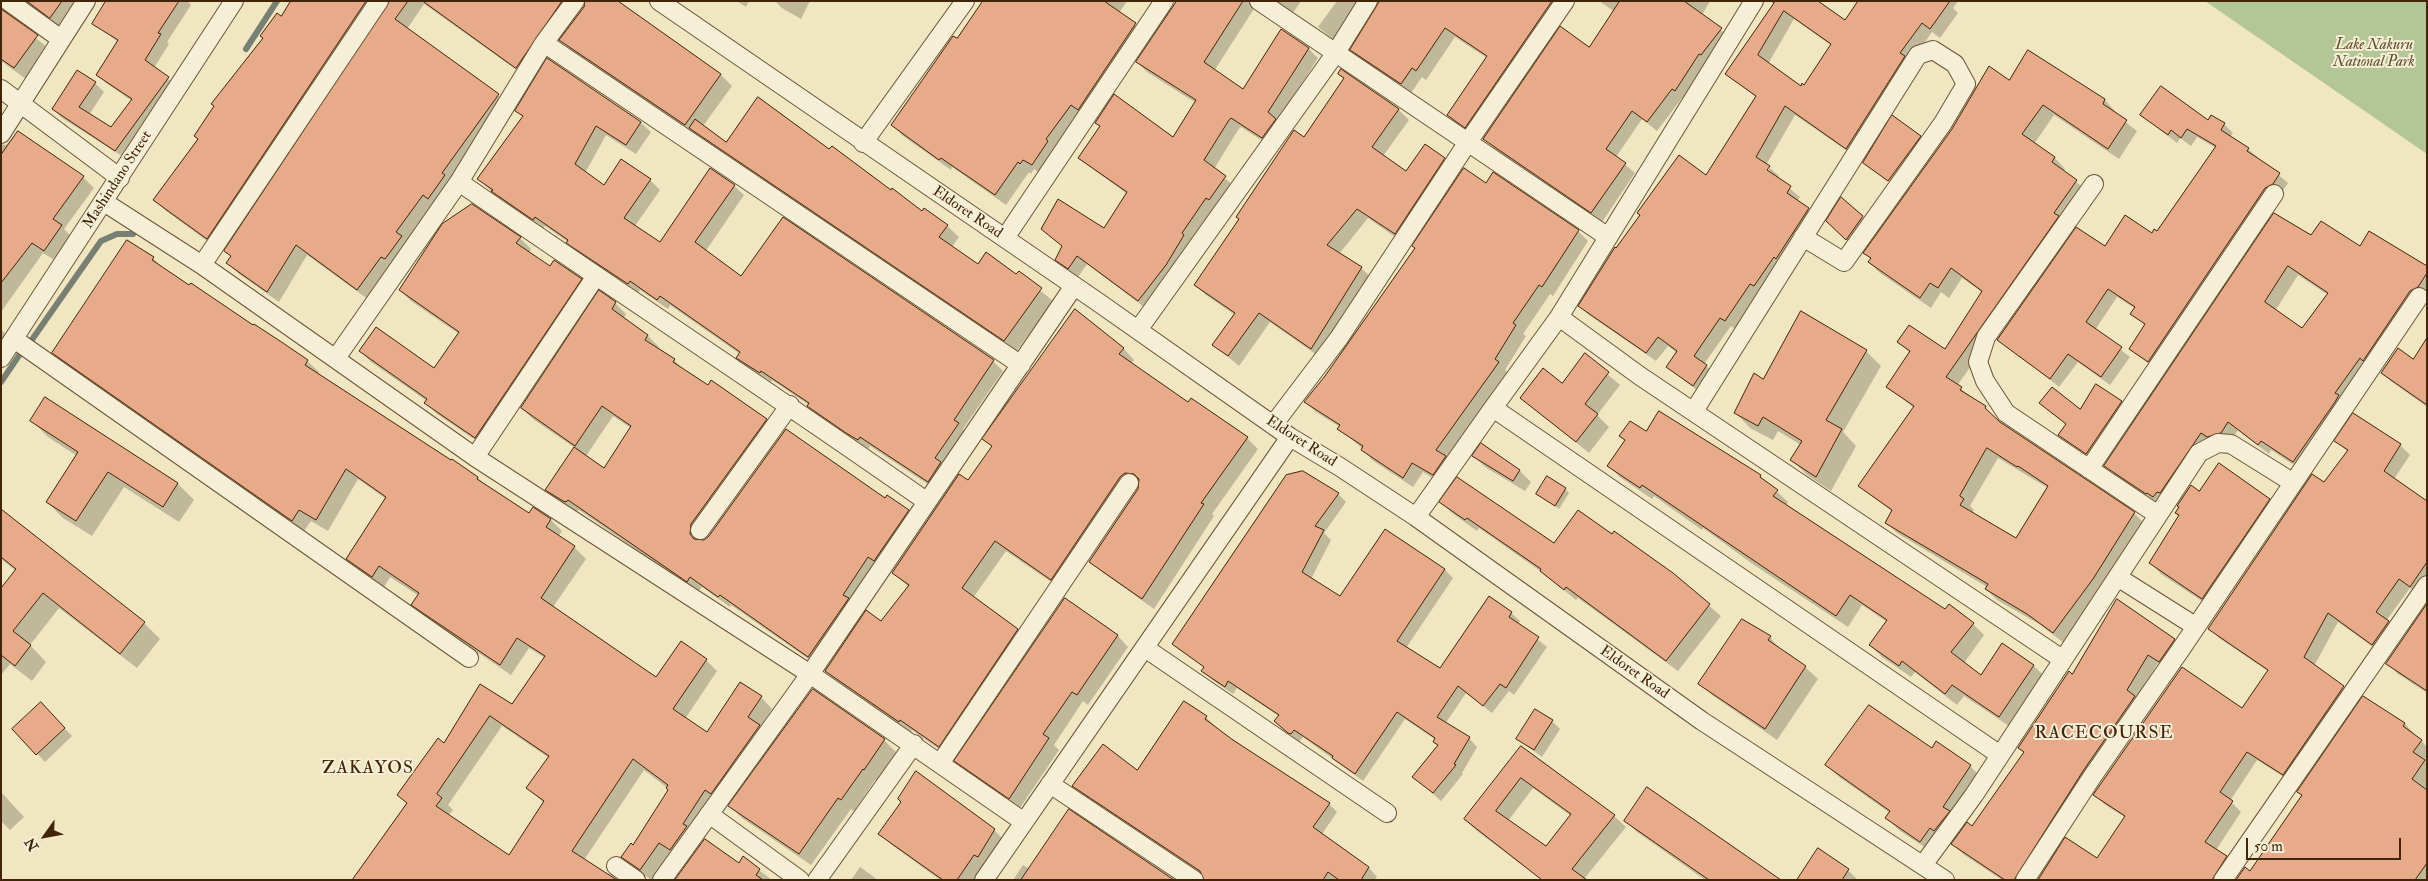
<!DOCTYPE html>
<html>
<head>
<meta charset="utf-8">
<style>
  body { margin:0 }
  #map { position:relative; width:2428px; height:881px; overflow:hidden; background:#f0e6c1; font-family:"IM FELL Double Pica",serif }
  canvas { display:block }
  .frame { position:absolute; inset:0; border:2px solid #422409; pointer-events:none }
  .north { position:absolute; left:20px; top:811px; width:50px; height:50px; -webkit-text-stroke:4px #f5efd7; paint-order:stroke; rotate:238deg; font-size:14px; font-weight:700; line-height:20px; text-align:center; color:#422409 }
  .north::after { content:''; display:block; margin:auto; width:18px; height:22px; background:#422409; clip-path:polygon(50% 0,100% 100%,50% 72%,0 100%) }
  .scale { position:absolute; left:2246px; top:838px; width:155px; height:22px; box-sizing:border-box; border:2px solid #422409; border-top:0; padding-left:6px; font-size:15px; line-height:18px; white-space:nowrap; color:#422409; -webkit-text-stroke:4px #f5efd7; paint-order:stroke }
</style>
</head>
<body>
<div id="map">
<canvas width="2428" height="881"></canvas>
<div class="frame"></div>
<div class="north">N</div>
<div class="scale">50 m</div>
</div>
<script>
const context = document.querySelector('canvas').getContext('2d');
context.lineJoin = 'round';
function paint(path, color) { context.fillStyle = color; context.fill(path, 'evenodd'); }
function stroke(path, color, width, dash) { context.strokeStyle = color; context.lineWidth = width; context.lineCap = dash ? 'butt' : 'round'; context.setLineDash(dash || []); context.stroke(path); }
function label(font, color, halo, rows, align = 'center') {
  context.font = font + ' "IM FELL Double Pica",serif'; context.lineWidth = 4; context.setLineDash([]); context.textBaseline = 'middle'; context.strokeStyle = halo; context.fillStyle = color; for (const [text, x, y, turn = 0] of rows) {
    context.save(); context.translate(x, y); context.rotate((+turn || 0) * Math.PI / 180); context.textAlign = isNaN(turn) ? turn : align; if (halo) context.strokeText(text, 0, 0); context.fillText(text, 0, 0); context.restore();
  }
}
const green = new Path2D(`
  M2205 1H2427V154Z`);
const shadow = new Path2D(`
  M1 1H80L62 29 26 3 16 2 10 7 8 13 10 17 48 48 26 79 1 61Z
  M109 1H188L191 5 167 42 169 44 154 68 177 86 125 158 62 118 53 109 95 83 104 92 89 115 111 129 132 101 106 83 97 75 118 42 94 23Z
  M293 1H616L721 75 732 86 703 126 726 144 829 151 923 212 947 226 959 237 952 247 978 266 1017 276 1019 273 1053 301 1016 352 572 51 561 40 585 7 586 2H583L528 78 424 4 407 29 498 95 509 106 369 300 307 255 279 302 239 274 228 263 232 257 226 251 389 7V1L386 2 218 249 166 211 155 200Z
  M737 1H749L746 7Z
  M810 1 801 19 782 8 776 2Z
  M984 1H1127L1119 13 1146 35 1043 175 1034 169 1031 174 1029 172 1006 205 952 167 951 170 903 136 893 125Z
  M1178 1H1259L1214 71 1243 90 1282 31 1309 49 1318 58 1277 122 1272 147 1241 127 1238 130 1214 169 1234 186 1148 310 1087 264 1078 277 1066 269 1057 260 1063 247 1042 229 1105 230 1127 194 1090 167 1080 158 1173 139 1196 103 1147 72 1137 62Z
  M1274 1H1301L1293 13Z
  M1337 1H1375L1342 46 1318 27Z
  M1380 1H1566L1475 136 1448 115 1487 58 1455 37 1426 80 1422 77 1411 93 1361 59 1352 50Z
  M1599 1H1710L1702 15 1731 38 1685 100 1682 98 1657 131 1642 119 1616 157 1635 173 1602 222 1494 148 1485 139 1589 49 1615 12Z
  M1777 1 1845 22 1859 1H1958L1953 8 1958 13 1940 38 1932 32 1910 63 1856 157 1795 115 1766 165 1765 176 1770 168 1779 176 1777 178 1800 197 1797 201 1818 218 1760 292 1735 329 1731 326 1704 364 1716 375 1703 395 1668 367 1677 353 1668 346 1656 361 1589 315 1580 306 1706 177 1756 97 1726 74ZM1794 19 1832 46 1804 87 1801 88 1768 64Z
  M2029 52 2105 100 2115 111 2114 113 2137 131 2119 159 2054 115 2034 144 2055 158 2065 169 2063 171 2087 191 2068 227 1957 386 1985 407 1995 419 2134 513 2145 524 2064 643 2039 624 1997 600 1986 589 1987 587 1897 533 1887 523 1893 512 1859 486 1914 408 1888 387 1910 353 1898 342 1945 351 1983 293 1962 278 1949 298 1941 292 1931 308 1880 273 1869 262 1871 259 1865 253 2010 82ZM1998 458 2048 488 2017 539 1972 513 1974 510 1970 506Z
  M1341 71 1399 110 1409 120 1383 156 1406 173 1444 159 1454 169 1405 244 1368 218 1339 254 1361 268 1372 278 1321 358 1270 322 1239 366 1214 345 1235 315 1206 295 1195 285 1305 139 1345 79 1340 74Z
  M517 110 641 123 651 132 636 154 606 135 585 173 604 187 650 180 660 190 635 226 660 244 734 186 744 195 705 252 741 278 993 361 1003 371 963 429 968 434 938 491 870 446 868 449 857 442 818 415 809 405 772 380 771 382 748 368 738 358 740 354 670 305 668 309 640 290 638 293 578 252 568 242 545 226 543 229 503 201 489 189 479 179 523 117Z
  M2142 115 2224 124 2233 133 2230 137 2248 149 2288 183 2157 370 2130 349 2146 326 2132 314 2136 309 2117 297 2095 330 2130 357 2110 385 2078 362 2059 387 1999 339 2105 248 2157 233 2216 148 2197 137 2191 146 2180 138 2177 143Z
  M18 132 83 177 94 188 64 229 72 237 56 261 43 253 1 312V144L6 145Z
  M1920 137 1928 145 1897 188 1865 162Z
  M1486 185 1578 231 1588 241 1553 296 1550 294 1523 334 1526 336 1505 370 1508 373 1443 485 1423 472 1413 487 1372 460 1363 449 1339 429 1340 427 1316 412 1305 402Z
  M1842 199 1870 225 1855 247 1835 229Z
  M2312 237 2361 248 2427 267V297L2303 471 2271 450 2269 454 2238 430 2230 442 2217 446 2156 503 2115 475 2106 466ZM2298 275 2328 295 2302 330 2275 311Z
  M520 238 531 249 529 253 550 268 581 280 592 291 487 448 437 414 426 403 427 401 371 362 360 351 434 370 459 334 411 301 400 290Z
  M153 258 164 269 279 342 307 361 319 372 318 374 478 478 488 488 529 515 533 509 551 520 562 531 558 537 574 547 586 559 553 607 656 679 706 660 717 671 685 719 707 734 761 697 772 709 760 727 771 737 682 860 671 853 651 880 623 857 634 846 670 790 644 770 584 860 615 880H352L408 804 399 795 444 744 481 686 512 706 545 658 529 648 511 675 424 616 413 604 419 596 390 577 384 587 359 570 347 558 386 499 358 479 328 531 311 521 304 531 65 364 54 352ZM502 726 549 758 528 788 544 803 509 856 448 816 453 810 448 805Z
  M615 303 626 314 623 319 648 336 659 347 657 349 674 360 685 371 766 420 777 431 702 535 701 541 885 500 908 511 919 522 820 667 731 605 730 607 702 587 698 592 579 510 575 512 558 501 547 490 575 448 533 419 522 408ZM613 416 631 428 604 469 586 456Z
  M1 329 5 334 1 340Z
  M2427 340V407L2392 382 2382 373 2413 361Z
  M1123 348 1134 360 1131 364 1188 404 1191 400 1247 438 1258 449 1212 514 1214 516 1154 609 1102 572 1090 561 1139 489 1140 484H1136L1063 590 1006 551 973 598 1017 630 1028 641 950 757 912 730 910 733 837 682 826 671 881 622 909 587 893 573 968 482 993 448 984 439Z
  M1866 351 1881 366 1843 432 1856 446 1831 491 1807 475 1792 460 1801 445 1778 431 1773 440 1750 428 1735 412 1764 381Z
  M1585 355 1620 385 1597 415 1609 427 1589 453 1521 398 1562 385Z
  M45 399 178 484 194 500 179 522 124 487 92 536 63 518 47 502 77 456 48 437 32 421Z
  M2121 402 2128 410 2094 460 2060 435 2067 425 2041 403 2081 411Z
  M1647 433 1760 476 1788 502 1786 506 1946 611 1973 624 1984 635 1964 663 1981 676 2003 645 2034 666 2045 677 2012 728 1964 696 1957 705 1915 672 1911 677 1882 657 1870 645 1887 622 1862 605 1848 627 1754 565 1703 528 1702 530 1654 496 1652 499 1621 478 1609 466 1626 441 1621 436Z
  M2336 441 2400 445 2410 455 2394 479 2427 503V586L2420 595 2410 588 2386 621 2398 632 2383 654 2338 622 2314 666 2353 697 2293 783 2257 760 2230 801 2241 812 2216 850 2236 866 2226 880H2039L2097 860 2126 818 2104 804 2095 795 2243 710 2269 672 2219 638 2210 628 2348 452Z
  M1474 456 1520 471 1531 482 1525 491 1485 467Z
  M1303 473 1338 494 1346 502 1324 533 1331 540 1311 579 1340 598 1385 531 1445 570 1453 578 1406 648 1441 670 1511 613 1520 621 1518 624 1547 647 1514 695 1509 691 1492 713 1466 693 1445 724 1469 738 1477 747 1462 773 1463 774 1441 801 1414 777 1439 746 1436 740 1405 719 1363 781 1303 737 1299 742 1284 729 1280 717 1237 688 1233 694 1211 679 1203 671 1205 668 1174 644Z
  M1565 489 1569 493 1559 509 1538 494Z
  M2200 493 2269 500 2280 511 2214 609 2161 574 2150 562 2180 516 2176 513Z
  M1441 502 1554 545 1612 536 1672 574 1721 616 1678 671 1578 598 1576 600 1543 573 1479 528 1477 531 1452 513Z
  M1 511 144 623 160 639 137 668 59 608 30 645 46 662 32 681 10 664 1 675V590L16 571 1 559Z
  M1065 599 1118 636 1128 647 1088 705 1083 701 1054 745 1059 750 1020 808 967 771 956 761Z
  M2427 606V693L2398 674 2387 663Z
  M1742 620 1770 637 1781 651 1805 667 1818 679 1777 740 1712 695 1700 683Z
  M2174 640 2184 649 2169 671 2158 663 2028 880H2002L1963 854 1953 844 1972 827 2025 753 2073 675Z
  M2363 698 2405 724 2427 747V786L2424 789 2427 791V880H2238L2250 872 2303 796 2299 792Z
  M1184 702 1206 717 1215 726 1214 727 1329 804 1337 812 1322 834 1369 868 1377 877 1374 880H1205V876L1081 794 1073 786 1138 771Z
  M49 712 72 736 45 762 14 729Z
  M1552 721 1560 729 1542 757 1518 739Z
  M884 740 896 752 877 781 875 780 854 811 851 809 811 865 742 818 730 806Z
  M1521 747 1614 816 1626 827 1584 879 1542 880 1477 831 1465 819ZM1533 788 1571 816 1546 848 1508 821Z
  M1933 749 1970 766 1982 778 1933 853 1899 830 1887 818 1890 813 1839 777 1827 765Z
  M1 792 24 817 10 830 1 821Z
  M1626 821 1779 880H1705L1637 832Z
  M994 830 1006 842 977 880H940L892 845 880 833Z
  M743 858 772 880H676L739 864Z
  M1023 865 1030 869 1172 880H1013Z
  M860 867 878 880H851Z
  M1848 870 1858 880H1799Z`);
const stream = new Path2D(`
  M246 49 277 1
  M31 341 101 241 117 234H133
  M1 382 22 351`);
const building = new Path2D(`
  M27 1H62L50 18Z
  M106 1H179L158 33 161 34 145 60 169 77 115 151 52 109 77 70 96 82 79 107 111 127 132 99 96 75 118 40 92 24Z
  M291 1H366L207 239 153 200 198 139 194 136 214 106 211 104 263 38 260 36 277 13 281 16Z
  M390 1H408L395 19 499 94 442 173 445 175 428 199 423 195 396 232 402 236 385 259 381 257 357 290 296 245 267 292 226 263 231 256 224 251Z
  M423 1H562L516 68Z
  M585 1H618L721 74 685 125 559 40 584 7Z
  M983 1H1104L1136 23 1078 110 1071 105 1046 139 1048 141 1032 165 1023 160 1020 164 1018 162 995 195 941 158 939 160 891 125 953 36 957 38Z
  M1177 1H1243L1204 62 1243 89 1281 29 1309 48 1268 112 1276 119 1262 138 1231 118 1229 120 1204 160 1226 176 1209 200 1206 198 1182 233 1184 235 1166 265 1138 301 1077 256 1068 269 1055 260 1062 246 1041 229 1058 199 1104 228 1127 192 1078 158 1100 126 1095 123 1114 94 1173 137 1196 100 1136 62Z
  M1380 1H1552L1465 128 1447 115 1487 56 1445 28 1416 71 1412 68 1401 84 1350 50Z
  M1620 1H1684L1722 28 1701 55 1699 54 1675 91 1672 89 1647 122 1632 111 1606 149 1626 163 1591 213 1483 139 1560 26 1589 47Z
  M1771 1H1818L1845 20 1858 1H1950L1930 29 1922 23 1900 53 1905 56 1846 149 1785 106 1756 157 1770 166 1767 170 1791 186 1787 193 1809 208 1776 259 1774 257 1754 286 1750 284 1725 321 1720 318 1694 356 1707 365 1693 386 1666 367 1677 351 1658 337 1646 353 1578 306 1615 247 1616 248 1640 215 1637 213 1679 155 1706 175 1756 96 1725 74 1774 3ZM1784 11 1831 44 1804 85 1802 83 1801 86 1758 55Z
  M1 9 38 35 14 68 1 59Z
  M2028 50 2105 99 2103 104 2127 120 2108 149 2043 105 2022 134 2055 157 2052 162 2077 180 2054 213 2059 216 1946 377 1962 387 1960 390 1986 406 1985 408 2000 422 2135 512 2093 579 2053 633 2027 614 1985 589 1988 584 1885 523 1892 510 1858 486 1914 406 1886 387 1910 351 1897 342 1909 325 1945 349 1982 291 1951 268 1938 288 1930 283 1920 298 1868 262 1871 258 1863 253 1952 129 1989 66 2009 80ZM1987 448 2017 467 2018 466 2048 486 2016 538 1960 505 1964 499 1960 496Z
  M547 58 641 122 626 145 596 126 575 164 604 185 621 159 651 179 624 218 660 242 710 168 735 185 695 242 741 276 783 217 994 360 954 420 959 423 935 458 941 462 928 482 860 437 858 440 846 433 807 406 809 403 761 371 760 373 736 358 740 352 660 296 657 300 630 281 628 284 566 243 568 240 535 217 533 220 491 191 493 190 477 179 523 116 515 111Z
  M1341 69 1399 109 1372 147 1406 171 1425 144 1445 158 1395 234 1357 209 1327 245 1362 267 1311 349 1259 313 1228 356 1212 345 1235 313 1194 285 1239 219 1236 217 1294 130 1304 137 1344 78 1338 74Z
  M2161 86 2208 120 2211 115 2225 123 2221 130 2249 148 2247 151 2280 173 2273 184 2265 188 2148 362 2129 349 2145 324 2130 314 2135 307 2108 289 2086 322 2122 347 2101 377 2068 354 2050 379 1997 340 2076 227 2105 246 2125 215 2152 233 2154 229 2157 231 2216 146 2187 129 2181 138 2171 130 2168 135 2140 115Z
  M758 97 829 149 832 146 891 190 892 188 922 211 924 208 948 225 939 237 978 264 986 252 1016 274 1019 271 1042 288 1004 341 689 128 695 119 726 142Z
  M1892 115 1921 136 1888 181 1863 163Z
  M18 131 84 176 53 219 62 225 44 251 32 243 1 283V155Z
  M1464 168 1486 183 1493 172 1579 230 1542 287 1539 285 1513 323 1516 325 1495 359 1499 362 1436 450 1446 456 1433 475 1412 463 1403 478 1361 450 1363 446 1337 429 1340 425 1304 402 1325 376 1415 248 1412 246Z
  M1841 197 1863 216 1846 240 1826 221Z
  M472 204 521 237 516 243 550 266 554 260 582 279 475 438 424 403 427 399 359 351 376 327 434 368 459 332 399 290 442 224Z
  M2274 213 2311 235 2321 221 2360 246 2369 231 2427 266V273L2418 287 2410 291 2363 361 2360 358 2335 393 2339 395 2335 402 2293 462 2261 441 2258 445 2228 422 2221 433 2207 437 2201 433 2160 493 2157 492 2153 497 2147 493 2146 494 2104 466ZM2288 266 2328 293 2302 328 2265 302Z
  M127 240 154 257 152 260 189 285 191 283 253 325 254 324 280 341 308 360 305 365 451 460 452 459 478 477 477 479 529 513 533 507 551 519 546 527 575 546 541 598 656 677 681 641 707 659 673 709 707 732 740 682 762 696 748 717 760 725 711 794 705 790 683 824 687 826 670 850 659 843 640 870 621 857 631 843 633 845 668 790 666 788 668 785 633 759 572 851 617 880H352L407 803 397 795 438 738 444 743 480 684 512 704 545 656 517 638 500 665 411 605 419 593 379 566 372 577 346 559 386 497 346 469 316 520 299 510 292 521 52 353ZM490 716 549 756 526 788 544 801 509 855 436 806 442 798 437 794Z
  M599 290 616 302 612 309 648 335 645 340 675 359 673 362 708 385 711 380 767 419 691 524 690 534 694 539 704 540 709 536 786 429 885 498 887 495 909 510 874 561 868 557 843 595 849 598 808 657 720 595 718 597 690 577 687 582 568 500 566 502 563 501 545 490 574 447 604 468 631 426 602 406 575 446 521 408Z
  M1075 309 1124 348 1119 354 1188 402 1191 398 1248 437 1201 503 1204 504 1142 599 1089 562 1138 489 1139 479 1134 474 1125 473 1120 477 1051 580 995 541 962 588 1018 629 939 747 900 720 899 722 825 671 866 610 881 621 909 585 892 573 959 474 968 480 992 446 982 439Z
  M1801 311 1867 350 1826 420 1842 429 1816 477 1790 460 1802 441 1763 417 1758 426 1734 413 1754 373 1763 379Z
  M2427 338V405L2381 373 2398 348 2413 359Z
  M1585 353 1609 372 1585 404 1598 414 1576 442 1520 398 1543 368 1562 383Z
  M2096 384 2122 401 2086 454 2058 435 2066 424 2039 403 2052 387 2080 409Z
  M45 397 178 483 163 507 108 472 76 521 46 502 78 452 30 421Z
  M1659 411 1761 475 1760 477 1778 490 1773 496 1945 609 1949 604 1974 623 1951 652 1981 675 2002 643 2034 665 1999 717 1952 685 1945 694 1902 661 1899 666 1869 645 1887 620 1850 595 1836 616 1642 485 1640 488 1607 466 1625 440 1619 436 1630 421 1646 431Z
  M2353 413 2401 444 2384 471 2427 501V562L2410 587 2399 579 2376 612 2389 621 2372 645 2328 613 2304 657 2344 686 2283 775 2247 752 2220 792 2233 801 2205 842 2227 856 2212 880H2038L2065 837 2097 858 2125 816 2093 795 2182 667 2242 708 2268 670 2208 629 2312 474 2324 482 2348 450 2334 441Z
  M1481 443 1520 470 1513 481 1472 456Z
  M2219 463 2270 499 2202 599 2149 563 2179 515 2175 513 2179 507 2177 506 2191 485 2199 491Z
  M1303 471 1339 493 1315 526 1324 530 1302 572 1340 596 1385 529 1445 569 1397 641 1440 668 1489 596 1512 612 1509 617 1539 637 1506 688 1500 684 1483 706 1458 686 1437 717 1470 737 1454 764 1456 765 1433 793 1412 777 1438 745 1433 742 1435 738 1397 712 1355 774 1332 758 1333 756 1294 730 1291 734 1288 733 1274 721 1279 715 1228 681 1225 687 1201 671 1204 667 1172 644 1286 475Z
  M1547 476 1566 488 1555 506 1536 494Z
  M1457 477 1554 543 1578 510 1612 534 1614 531 1673 573 1710 604 1666 661 1566 587 1564 590 1540 571 1541 569 1467 518 1465 520 1439 502Z
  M1 509 145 622 120 654 43 593 13 631 31 645 15 666 1 655V588L16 569 1 557Z
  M1065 598 1118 635 1077 695 1072 692 1043 734 1049 738 1009 799 954 761Z
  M2117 599 2175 639 2159 662 2148 655 2127 690 2135 696 2083 771 2014 880H2005L1951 844 1967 822 1972 826 2024 752 2018 748 2069 671 2072 674Z
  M2427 604V691L2386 664Z
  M1742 619 1771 636 1768 640 1806 666 1765 729 1698 684Z
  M813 689 885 739 864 770 863 769 841 800 838 798 799 854 728 806Z
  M2363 696 2405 723 2403 726 2422 740 2413 752 2425 760 2412 779 2427 790V863L2415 880H2236L2245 867 2250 871 2302 795 2297 792Z
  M1184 701 1207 716 1205 719 1233 740 1330 803 1313 827 1369 867 1361 880H1339L1328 872 1323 880H1204L1200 871 1072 786 1103 744 1137 770Z
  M41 702 65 728 36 755 12 729Z
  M1869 705 1932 748 1936 741 1971 765 1943 807 1950 811 1934 831 1930 828 1920 842 1885 818 1890 811 1825 765Z
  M1535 709 1553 720 1534 750 1516 739Z
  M1521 746 1615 815 1572 869 1587 880H1542L1464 819ZM1521 778 1571 814 1546 846 1496 811Z
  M916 771 995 829 978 857 974 855 957 880H943L878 834 901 802 898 799Z
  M1647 787 1781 880H1709L1624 821Z
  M1069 809 1174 880H1021Z
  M705 839 739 863 743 856 760 869 756 875 763 880H675Z
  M1818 848 1849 869 1842 880H1797Z`);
const minor = new Path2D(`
  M8 1 61 39
  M659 1 1095 300 1290 437 1340 467 1416 517 1702 721 1945 880
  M1259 1 1608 237
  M544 43 1021 365
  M1 89 120 178
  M1 134 86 1
  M863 143 965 1
  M459 182 544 43 575 1
  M2094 184 1986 337 1978 362 1985 381 2006 413 2158 515
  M104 202 202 265 475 457 810 674 1024 822
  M1005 238 1164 1
  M202 265 379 1
  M1559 317 1640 376 2062 659
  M1138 330 1335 54 1368 1
  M14 339 469 658
  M1 358 234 1
  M336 358 459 182C614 289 772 393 926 501
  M1493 408 1559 317 1754 1
  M1694 411 1918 55 1933 50 1955 64 1966 84 1943 123 1844 262 1803 237
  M1273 425 1339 338 1468 142 1565 1
  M475 457 596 276
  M2089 469 2274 194
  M1416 517 1493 408 2000 755
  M700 530 790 405
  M2119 578 2195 626
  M1145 648 1387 813
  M941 762 1129 483
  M1050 784 1194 880
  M709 814 800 880
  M1923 865 1974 795 2199 453 2218 443 2231 444 2292 482
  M616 866 636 880
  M662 880 810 674 1074 286
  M817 880 914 744
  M984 880 1290 437
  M2025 880 2092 777 2181 649 2419 297
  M2223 880 2427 585`);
const parkNames = [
  ["Lake Nakuru",2374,46],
  ["National Park",2374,63]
];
const streetNames = [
  ["Mashindano Street",118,180,-57],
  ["Eldoret Road",967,213,34],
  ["Eldoret Road",1301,442,33],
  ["Eldoret Road",1634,673,35]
];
const quarterNames = [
  ["RACECOURSE",2104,734],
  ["ZAKAYOS",368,769]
];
paint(green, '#b5c696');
paint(shadow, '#0003');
stroke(stream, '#788073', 6);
paint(building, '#e8ab8a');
stroke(building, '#422409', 1);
stroke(minor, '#6e5437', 20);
stroke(minor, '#f5efd7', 18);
label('italic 15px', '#5f4c2c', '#f5efd7', parkNames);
label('15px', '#422409', '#f5efd7', streetNames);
context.letterSpacing = '1px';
label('18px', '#422409', '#f5efd7', quarterNames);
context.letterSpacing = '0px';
</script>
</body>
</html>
